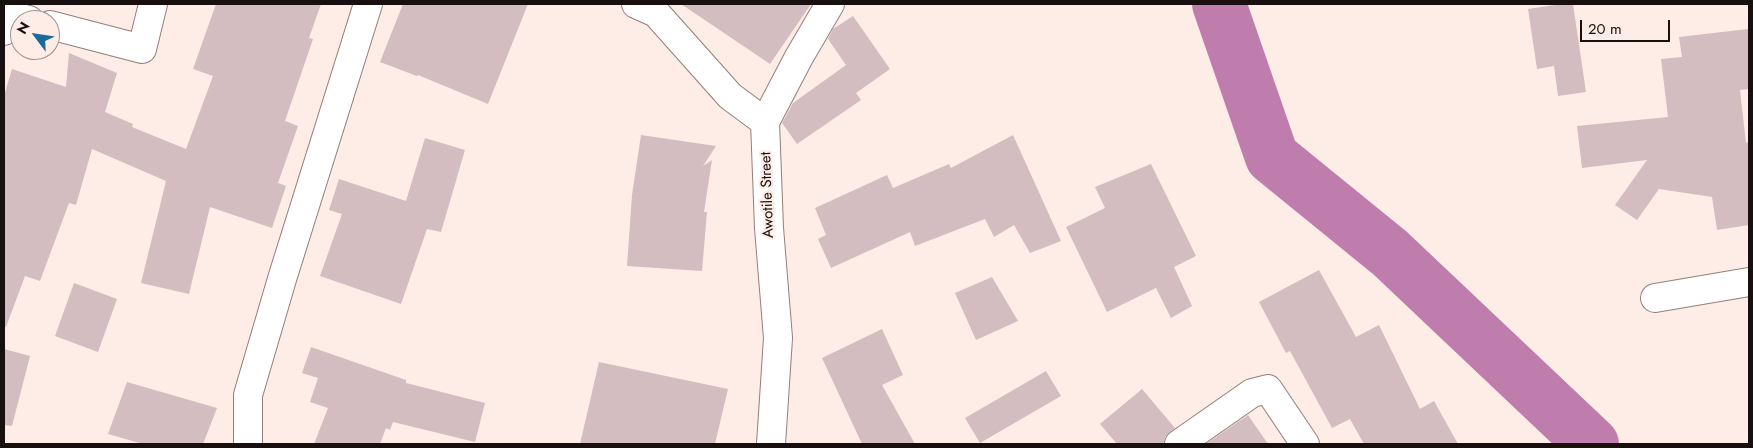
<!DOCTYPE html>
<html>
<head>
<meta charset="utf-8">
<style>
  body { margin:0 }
  #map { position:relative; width:1753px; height:448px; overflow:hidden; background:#feece6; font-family:Jost,sans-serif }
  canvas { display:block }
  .frame { position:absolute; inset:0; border:5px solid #18100e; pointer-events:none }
  .north { position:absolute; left:10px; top:10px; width:50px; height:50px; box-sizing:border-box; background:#feece6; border:1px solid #a29490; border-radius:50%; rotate:301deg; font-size:14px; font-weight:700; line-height:20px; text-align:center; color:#18100e }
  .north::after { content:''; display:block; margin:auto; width:18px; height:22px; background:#1a6b9c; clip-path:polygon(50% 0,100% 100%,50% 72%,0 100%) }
  .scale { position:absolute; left:1580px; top:20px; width:90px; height:22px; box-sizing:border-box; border:2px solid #18100e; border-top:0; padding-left:6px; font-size:15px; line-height:18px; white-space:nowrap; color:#18100e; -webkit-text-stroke:4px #feece6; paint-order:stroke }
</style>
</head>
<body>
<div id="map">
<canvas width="1753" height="448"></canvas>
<div class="frame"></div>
<div class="north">N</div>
<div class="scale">20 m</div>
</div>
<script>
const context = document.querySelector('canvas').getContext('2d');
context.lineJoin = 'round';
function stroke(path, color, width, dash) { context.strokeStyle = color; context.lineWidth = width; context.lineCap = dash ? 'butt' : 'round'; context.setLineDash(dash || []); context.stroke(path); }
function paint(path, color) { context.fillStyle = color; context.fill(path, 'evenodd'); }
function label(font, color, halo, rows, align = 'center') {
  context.font = font + ' Jost,sans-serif'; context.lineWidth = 4.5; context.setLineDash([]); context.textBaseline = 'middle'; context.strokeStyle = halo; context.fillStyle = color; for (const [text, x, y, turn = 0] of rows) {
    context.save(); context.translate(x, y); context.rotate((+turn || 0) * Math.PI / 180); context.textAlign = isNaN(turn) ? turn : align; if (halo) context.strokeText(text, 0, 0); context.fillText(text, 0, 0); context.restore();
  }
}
const river = new Path2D(`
  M1219 4 1272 157 1390 253 1592 444`);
const building = new Path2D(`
  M216 4H321L309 38 313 39 285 121 298 126 278 183 286 186 272 228 210 207 189 294 141 283 166 181 92 149 76 205 69 203 40 281 25 276 6 327 4 326V96L12 69 66 87 69 53 117 73 105 112 133 124 132 127 186 149 213 76 193 69Z
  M403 4H528L488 104 418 75 417 76 380 62Z
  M681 4H811L770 64Z
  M1562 4H1573L1586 92 1558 96 1554 66 1537 69 1528 9Z
  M853 16 890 69 856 93 861 100 797 144 782 123 793 103 846 65 828 39 833 29Z
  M1748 29 1749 89 1740 90 1746 143 1749 142V225L1717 230 1712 197 1659 189 1637 220 1615 205 1647 160 1582 168 1577 126 1668 117 1661 59 1682 57 1679 37Z
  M641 135 716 146 703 166 712 160 704 212H707L702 271 627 266 632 195Z
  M1013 135 1061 241 1030 253 1014 225 994 237 985 219 915 246 910 232 831 268 818 239 826 235 815 208 887 175 893 188 949 164 951 168Z
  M425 138 465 150 441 232 427 229 401 304 320 276 342 214 329 210 339 179 406 201Z
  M1151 164 1196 256 1174 267 1192 306 1171 318 1156 288 1107 312 1066 227 1105 208 1095 187Z
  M1319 270 1356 337 1379 325 1420 409 1434 401 1458 444H1364L1350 419 1332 428 1290 351 1286 353 1259 302Z
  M992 277 1018 321 976 340 955 293Z
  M74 283 117 299 98 352 55 336Z
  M882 329 903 375 882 385 915 444H862L822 358Z
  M311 347 406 380V383L485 403 475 442 393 422 390 430 386 428 380 444H314L328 408 310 402 318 378 302 373Z
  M4 349 30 356 12 426 4 425Z
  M599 362 728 389 715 444H580Z
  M1046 371 1061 396 980 443 965 418Z
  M127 382 217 408 203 444H143L108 434Z
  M1142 389 1175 428 1165 437 1164 444H1117L1100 424Z
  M1248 415 1268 444H1206Z`);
const minor = new Path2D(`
  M636 4 656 13 730 96 765 122 769 228 778 338 771 444
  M50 25 142 49 153 4
  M4 31 13 16 29 20
  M765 122 799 57 830 4
  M1655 298 1749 282
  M248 444V395L282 279 368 4
  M1179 444 1252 393 1268 389 1305 444`);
const streetNames = [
  ["Awotile Street",768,195,-92]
];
stroke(river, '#bf7dae', 54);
paint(building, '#d4bdc0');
stroke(minor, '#937f78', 30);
stroke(minor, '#fff', 28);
label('15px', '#18100e', '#feece6', streetNames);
</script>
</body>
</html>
